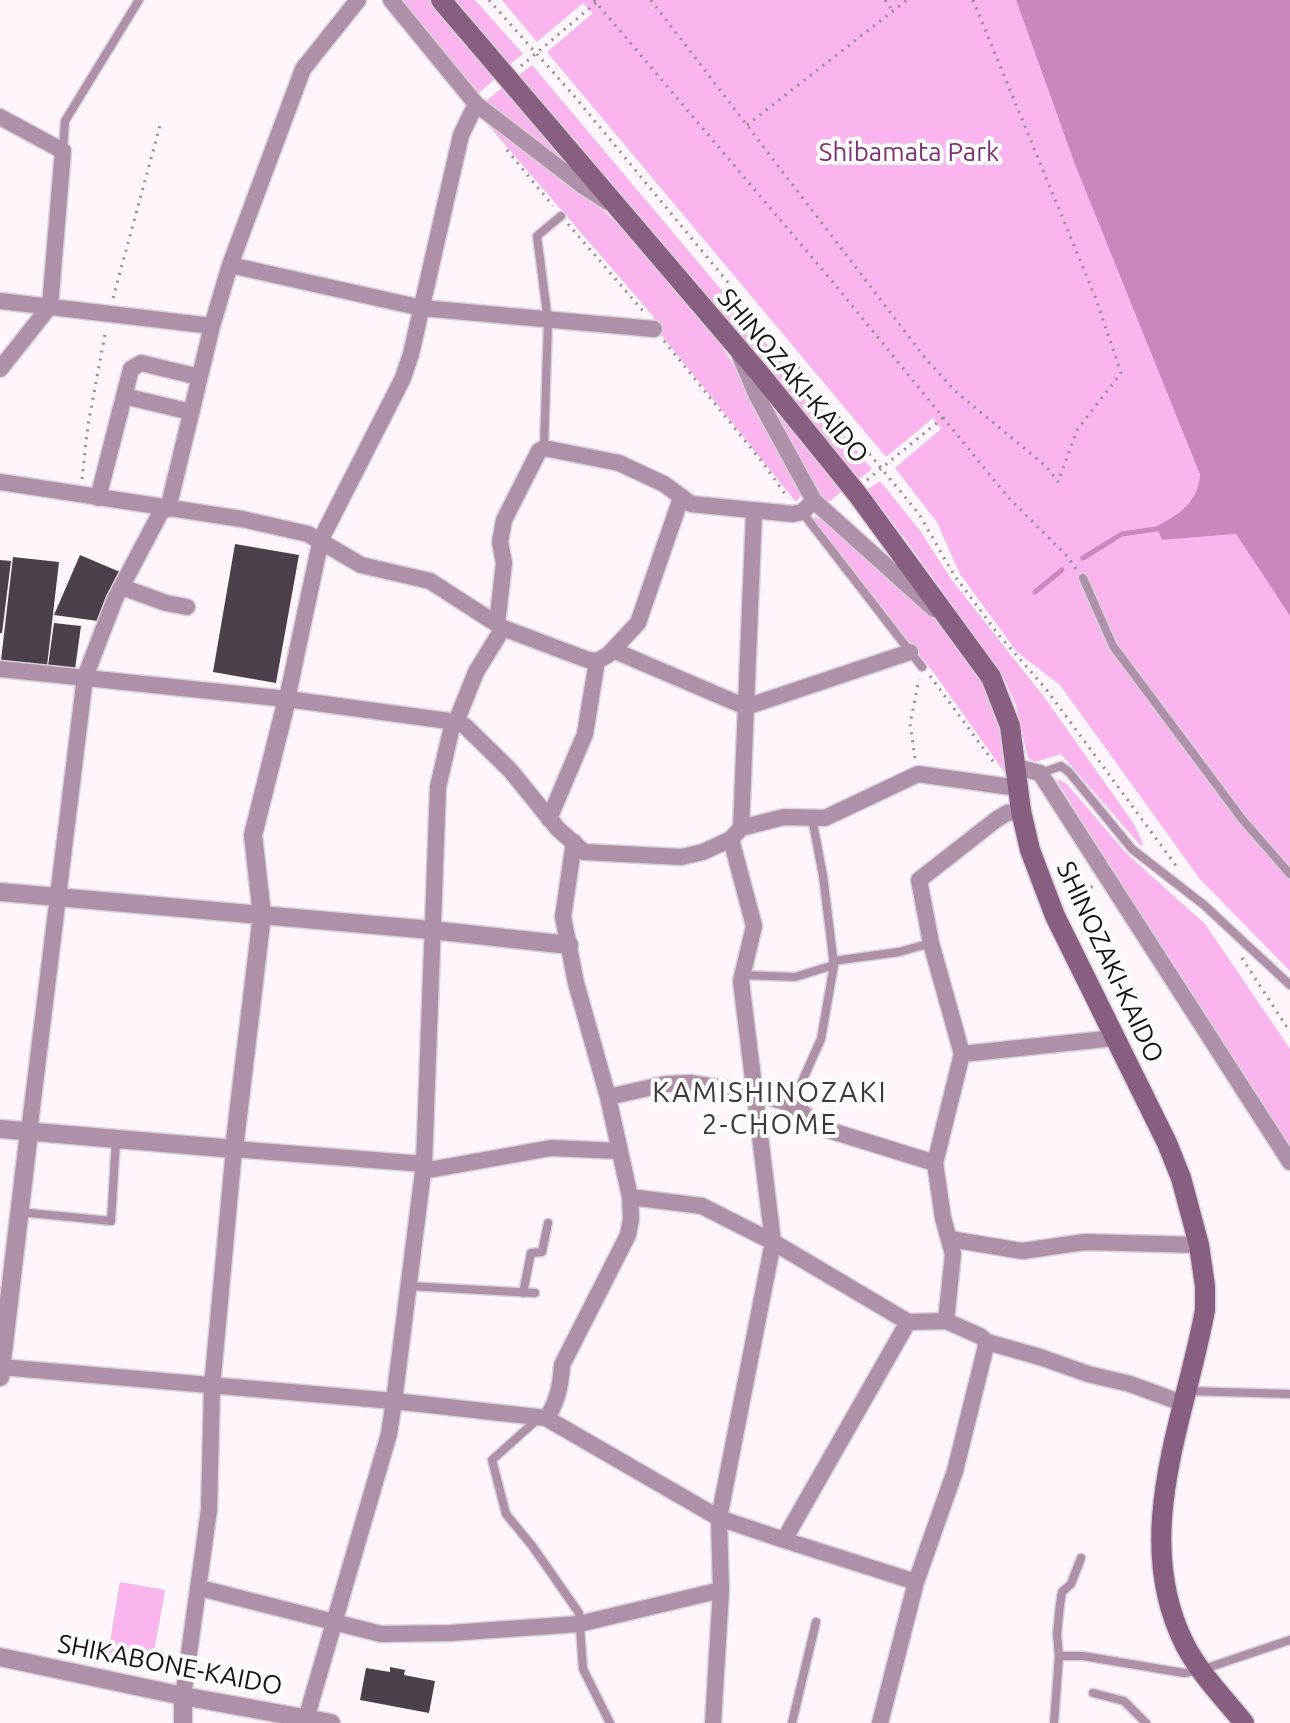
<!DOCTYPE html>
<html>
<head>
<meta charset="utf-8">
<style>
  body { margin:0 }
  canvas { display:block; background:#fef6fc }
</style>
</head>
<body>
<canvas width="1290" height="1723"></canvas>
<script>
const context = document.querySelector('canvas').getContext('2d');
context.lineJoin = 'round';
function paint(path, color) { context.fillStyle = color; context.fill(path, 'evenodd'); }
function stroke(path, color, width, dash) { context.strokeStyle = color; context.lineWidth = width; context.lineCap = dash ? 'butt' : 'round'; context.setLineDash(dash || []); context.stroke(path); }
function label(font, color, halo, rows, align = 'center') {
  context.font = font + ' Ubuntu,sans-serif'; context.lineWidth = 8; context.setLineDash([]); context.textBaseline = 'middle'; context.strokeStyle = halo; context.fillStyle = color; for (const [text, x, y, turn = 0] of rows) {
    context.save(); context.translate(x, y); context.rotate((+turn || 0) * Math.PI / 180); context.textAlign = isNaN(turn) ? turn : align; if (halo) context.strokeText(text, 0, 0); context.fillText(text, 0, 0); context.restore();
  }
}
const green = new Path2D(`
  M401 0H430L496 78 478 94Z
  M455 0H475L523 54 509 65Z
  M502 0H1016L1074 162 1200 476C1198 502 1179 515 1156 526L1162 540 1236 534 1290 616V971L1200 879 1060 685 1017 652 960 574 937 522 895 468 941 429 933 418 886 457 547 52 593 13 583 3 537 42Z
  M532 65 872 469 858 480 690 276 518 76Z
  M503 87 584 180 485 102Z
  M482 118 577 187 627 232 714 334 754 398 800 488 801 496 796 502 658 331 653 316Z
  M762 392 842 491 825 505Z
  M880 481 921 532 951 579 1044 697 1134 824 1143 844 1141 846 1061 754 1035 762 1028 758 1016 705 1003 676 903 536 867 490Z
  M811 517 824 519C890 577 971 635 999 721 1005 738 1005 758 1007 776L937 677Z
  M1056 779 1066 783 1126 853 1205 924 1290 1049V1145L1147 927Z
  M120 1582 165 1590 151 1668 107 1660Z`);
const water = new Path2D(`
  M1016 0H1290V616L1236 534 1162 540 1156 526C1179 515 1198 502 1200 475L1074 162Z`);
const stream = new Path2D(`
  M1083 558 1122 534 1163 528
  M1035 592 1062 570`);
const building = new Path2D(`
  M235 544 299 555 276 683 213 672Z
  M80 555 120 572 98 621 54 615Z
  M13 557 59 562 47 666 1 660Z
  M0 560 11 561 2 633H0Z
  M54 623 81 626 75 669 48 666Z
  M390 1667 405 1670 404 1675 435 1681 429 1713 360 1700 366 1668 390 1672Z`);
const path = new Path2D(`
  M489 0 575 97 919 514 954 575 998 634 1046 689 1177 867
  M594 0 832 281 1007 496 1067 556 1076 569
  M651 0 926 359 955 391 1047 467 1058 482
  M885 0 892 10
  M973 0 1096 299 1121 373 1077 430 1058 482
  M521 66 597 2
  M747 125 907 0
  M507 150 553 206
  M568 224 644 312
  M113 298 161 122
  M664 341 763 463 788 498
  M82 479 88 425 106 329
  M867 480 944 417
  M930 676 995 764
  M915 758 910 724 919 679
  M1068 895 1095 886
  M1242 958 1290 1032`);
const service = new Path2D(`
  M63 150 65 121 139 0
  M544 448 548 321 537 236 561 216
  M802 512 922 667
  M1083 578 1113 646 1242 819 1290 874
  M1041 773 1061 766 1069 772 1132 849 1204 905 1290 985
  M833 961 899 952 931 943
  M742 975 795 977 834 965
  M792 1104 821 1039 834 965 823 876 812 818
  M19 1212 111 1221 116 1140
  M409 1286 535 1293
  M523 1293 531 1253 542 1252 548 1223
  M1187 1391 1290 1394
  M539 1418 492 1460 506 1514 533 1547 579 1613 583 1669 610 1723
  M1059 1656H1083L1184 1673 1201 1670 1290 1640
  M1093 1693 1124 1701 1146 1723
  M792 1723 816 1622
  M1054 1723 1059 1656 1057 1634 1060 1604 1062 1592 1071 1584 1081 1558`);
const minor = new Path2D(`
  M391 0 476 104 583 186 608 202
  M0 117 63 151 50 306 0 369
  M230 265 422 308 654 329
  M0 301 212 326
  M740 356 757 396 814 501 934 609
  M124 396 191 412
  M0 482 242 519 308 534 361 565 430 581 503 628 588 660 597 661 608 655 638 623 681 498
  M98 498 131 369 141 363 199 377
  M168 509 212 326 230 265 303 69 358 0
  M122 587 166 603 187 607
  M497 624 504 563 500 542 504 520 539 451 544 448 619 463 664 484 691 504 793 514 802 512 814 501
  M615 651 746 707 910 652
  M0 669 287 699 456 722 465 726 510 770 558 829 584 852 681 857 703 852 731 839 741 828 784 817 825 818 918 774 1018 788
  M287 699 321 539 403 378 411 354 461 135 476 104
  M456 722 476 672 503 628
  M1017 767 1040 773 1290 1162
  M549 819 585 734 597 661
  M741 828 754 512
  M962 1054 1115 1038
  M608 1097 666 1084 690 1083 755 1093 792 1104 822 1128 935 1163
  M29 1132 85 677 115 599 163 508
  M423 1171 551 1148 620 1151
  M630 1197 702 1206 773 1242 908 1322
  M950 1239 1022 1251 1085 1242 1199 1245
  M946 1321 953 1254 943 1218 935 1163 962 1054 931 943 919 880 997 819 1007 813 1021 811
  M1 1367 394 1401 546 1418 719 1518 784 1540 908 1322 946 1321 980 1336 987 1342 1040 1357 1088 1374 1130 1384 1182 1403
  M546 1418C558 1403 561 1383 562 1365L628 1235 631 1219 630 1197 608 1097 576 983 563 917 574 842
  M784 1540 916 1582
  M200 1588 381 1634 450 1633 579 1624 721 1590
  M183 1696 209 1510 212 1387 234 1149 424 1164
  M306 1719 389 1434 394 1401 424 1164 438 787 453 722
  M713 1723 721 1590 719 1518 773 1242 741 981 754 926 731 839
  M880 1723 916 1582 955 1471 987 1342`);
const tertiary = new Path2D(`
  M0 892 431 930 569 945
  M0 1129 234 1149 262 915 253 835 287 699
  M0 1377 29 1132
  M0 1657 183 1696 331 1723
  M183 1696V1723`);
const secondary = new Path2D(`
  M441 0 760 374 858 495 991 677 1010 726 1021 811 1030 850 1055 916 1167 1143 1181 1178 1199 1245 1205 1286V1310C1185 1420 1130 1536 1185 1645 1200 1674 1224 1698 1244 1723`);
const parkNames = [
  ["Shibamata Park",909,152]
];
const streetNames = [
  ["SHINOZAKI-KAIDO",793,376,50],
  ["SHINOZAKI-KAIDO",1110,962,65],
  ["SHIKABONE-KAIDO",170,1665,11]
];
const neighbourhoodNames = [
  ["KAMISHINOZAKI",770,1093],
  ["2-CHOME",770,1125]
];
paint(green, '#fab5ee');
paint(water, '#c987be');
stroke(stream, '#c987be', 5);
paint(building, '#4c414a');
stroke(service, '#d9d1d7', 11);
stroke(minor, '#d9d1d7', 19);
stroke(tertiary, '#d9d1d7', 21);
stroke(secondary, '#d9d1d7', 23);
stroke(path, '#928c90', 3, [2, 6]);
stroke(service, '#ae90a8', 8);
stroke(minor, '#ae90a8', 16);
stroke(tertiary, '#ae90a8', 18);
stroke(secondary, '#895f81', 20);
label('26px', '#7e3074', '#fff', parkNames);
label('26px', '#151114', '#fff', streetNames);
context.letterSpacing = '2px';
label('28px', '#40363e', '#fff', neighbourhoodNames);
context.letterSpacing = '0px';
</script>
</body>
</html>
